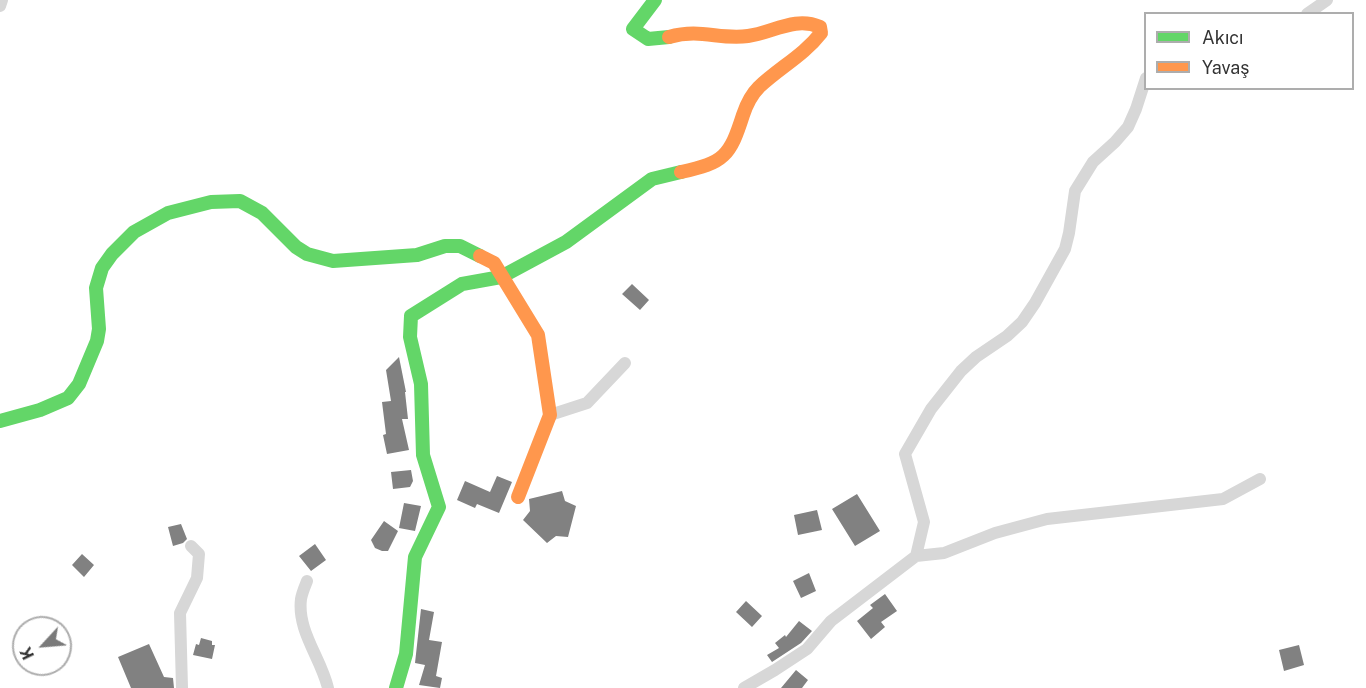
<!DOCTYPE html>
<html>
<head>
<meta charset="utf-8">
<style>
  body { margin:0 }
  #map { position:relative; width:1366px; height:688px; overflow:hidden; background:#fff; font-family:"Public Sans",sans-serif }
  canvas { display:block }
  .legend { position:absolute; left:1144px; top:12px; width:210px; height:78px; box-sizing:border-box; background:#fff; border:2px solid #adadad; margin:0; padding:8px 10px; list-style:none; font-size:18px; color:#333 }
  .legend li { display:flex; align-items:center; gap:12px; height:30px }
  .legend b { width:30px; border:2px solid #adadad }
  .north { position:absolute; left:12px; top:616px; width:60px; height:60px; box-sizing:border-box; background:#fff; border:2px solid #adadad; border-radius:50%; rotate:244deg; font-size:16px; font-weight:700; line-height:24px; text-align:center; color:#333 }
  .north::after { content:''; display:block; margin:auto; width:21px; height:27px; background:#7a7a7a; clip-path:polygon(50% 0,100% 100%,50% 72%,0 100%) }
</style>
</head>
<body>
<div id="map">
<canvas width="1366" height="688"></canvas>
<ul class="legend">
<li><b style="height:8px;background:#63d668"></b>Akıcı</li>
<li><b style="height:8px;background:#ff974d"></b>Yavaş</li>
</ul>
<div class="north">K</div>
</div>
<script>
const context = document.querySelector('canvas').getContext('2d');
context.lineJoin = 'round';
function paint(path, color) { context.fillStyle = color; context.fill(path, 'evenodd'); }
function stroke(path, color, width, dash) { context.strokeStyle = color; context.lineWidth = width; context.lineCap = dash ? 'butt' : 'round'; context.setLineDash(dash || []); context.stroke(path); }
const building = new Path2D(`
  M632 284 649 300 640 310 622 294Z
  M399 357 406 392H405L408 419H402L409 450 387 454 383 435 386 434 382 402 391 401 386 370Z
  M411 470 413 481 410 487 393 489 391 472Z
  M497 476 512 482 499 513 477 504 475 508 457 500 465 481 490 492Z
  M562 491 565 501 576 506 568 537 556 536 547 543 523 520 530 511 529 499Z
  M857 494 880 531 855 546 832 509Z
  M404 503 421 506 415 531 399 528Z
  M817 510 822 530 798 535 794 515Z
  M384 521 398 531 388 551H382L375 548 371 540Z
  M181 524 187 539 183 543 173 546 168 527Z
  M315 544 326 560 311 571 299 556Z
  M82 554 94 565 84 577 72 565Z
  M809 573 816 591 801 598 793 581Z
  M885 594 897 611 881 622 885 627 871 639 857 621 873 608 870 605Z
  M746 601 762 616 752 627 736 612Z
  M421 609 434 612 429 640 442 642 436 676 442 678 440 688 419 685 425 665 415 663Z
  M799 621 812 631 801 643 772 662 767 655 779 648 775 643 785 635 786 637Z
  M201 638 212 641V645H215L212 659 193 655 196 644 199 645Z
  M149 644 164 677 173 678 174 688H131L118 657Z
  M1299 645 1304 665 1284 671 1279 650Z
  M796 670 808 680 802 688H781Z`);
const street = new Path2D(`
  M0 6 2 0
  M1307 14 1327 0
  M550 415 587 403 625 363
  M916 556 924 522 905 454 931 409 961 371 976 357 1007 336 1022 322 1035 303 1065 249 1069 233 1075 191 1093 162 1115 142 1128 127 1136 109 1146 78
  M307 581C305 586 302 593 301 599 297 631 321 658 328 688
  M182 688 180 613 197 578 199 554 191 546
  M744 688 775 670 807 649 831 621 916 556 944 553 995 533 1047 519 1223 499 1260 479`);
const fast = new Path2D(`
  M655 0 633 29 648 39 669 37
  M0 421 40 410 68 398 79 384 97 341 99 329 96 288 102 268 112 254 134 232 168 213 211 202 240 201 262 213 296 247 307 254 333 261 417 255 445 246H460L480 256
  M396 688 406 654 415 557 439 507 423 455 421 384 410 337 411 316 462 284 501 277 566 242 652 179 681 172`);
const slow = new Path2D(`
  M669 37C701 28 719 40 748 36 772 33 795 16 820 27L821 33C804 55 779 68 759 87 752 94 746 106 743 115 730 156 724 163 681 172
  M480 256 494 263 538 335 550 415 518 497`);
paint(building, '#818181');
stroke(street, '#d7d7d7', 12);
stroke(fast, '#63d668', 14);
stroke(slow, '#ff974d', 14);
</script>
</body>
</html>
